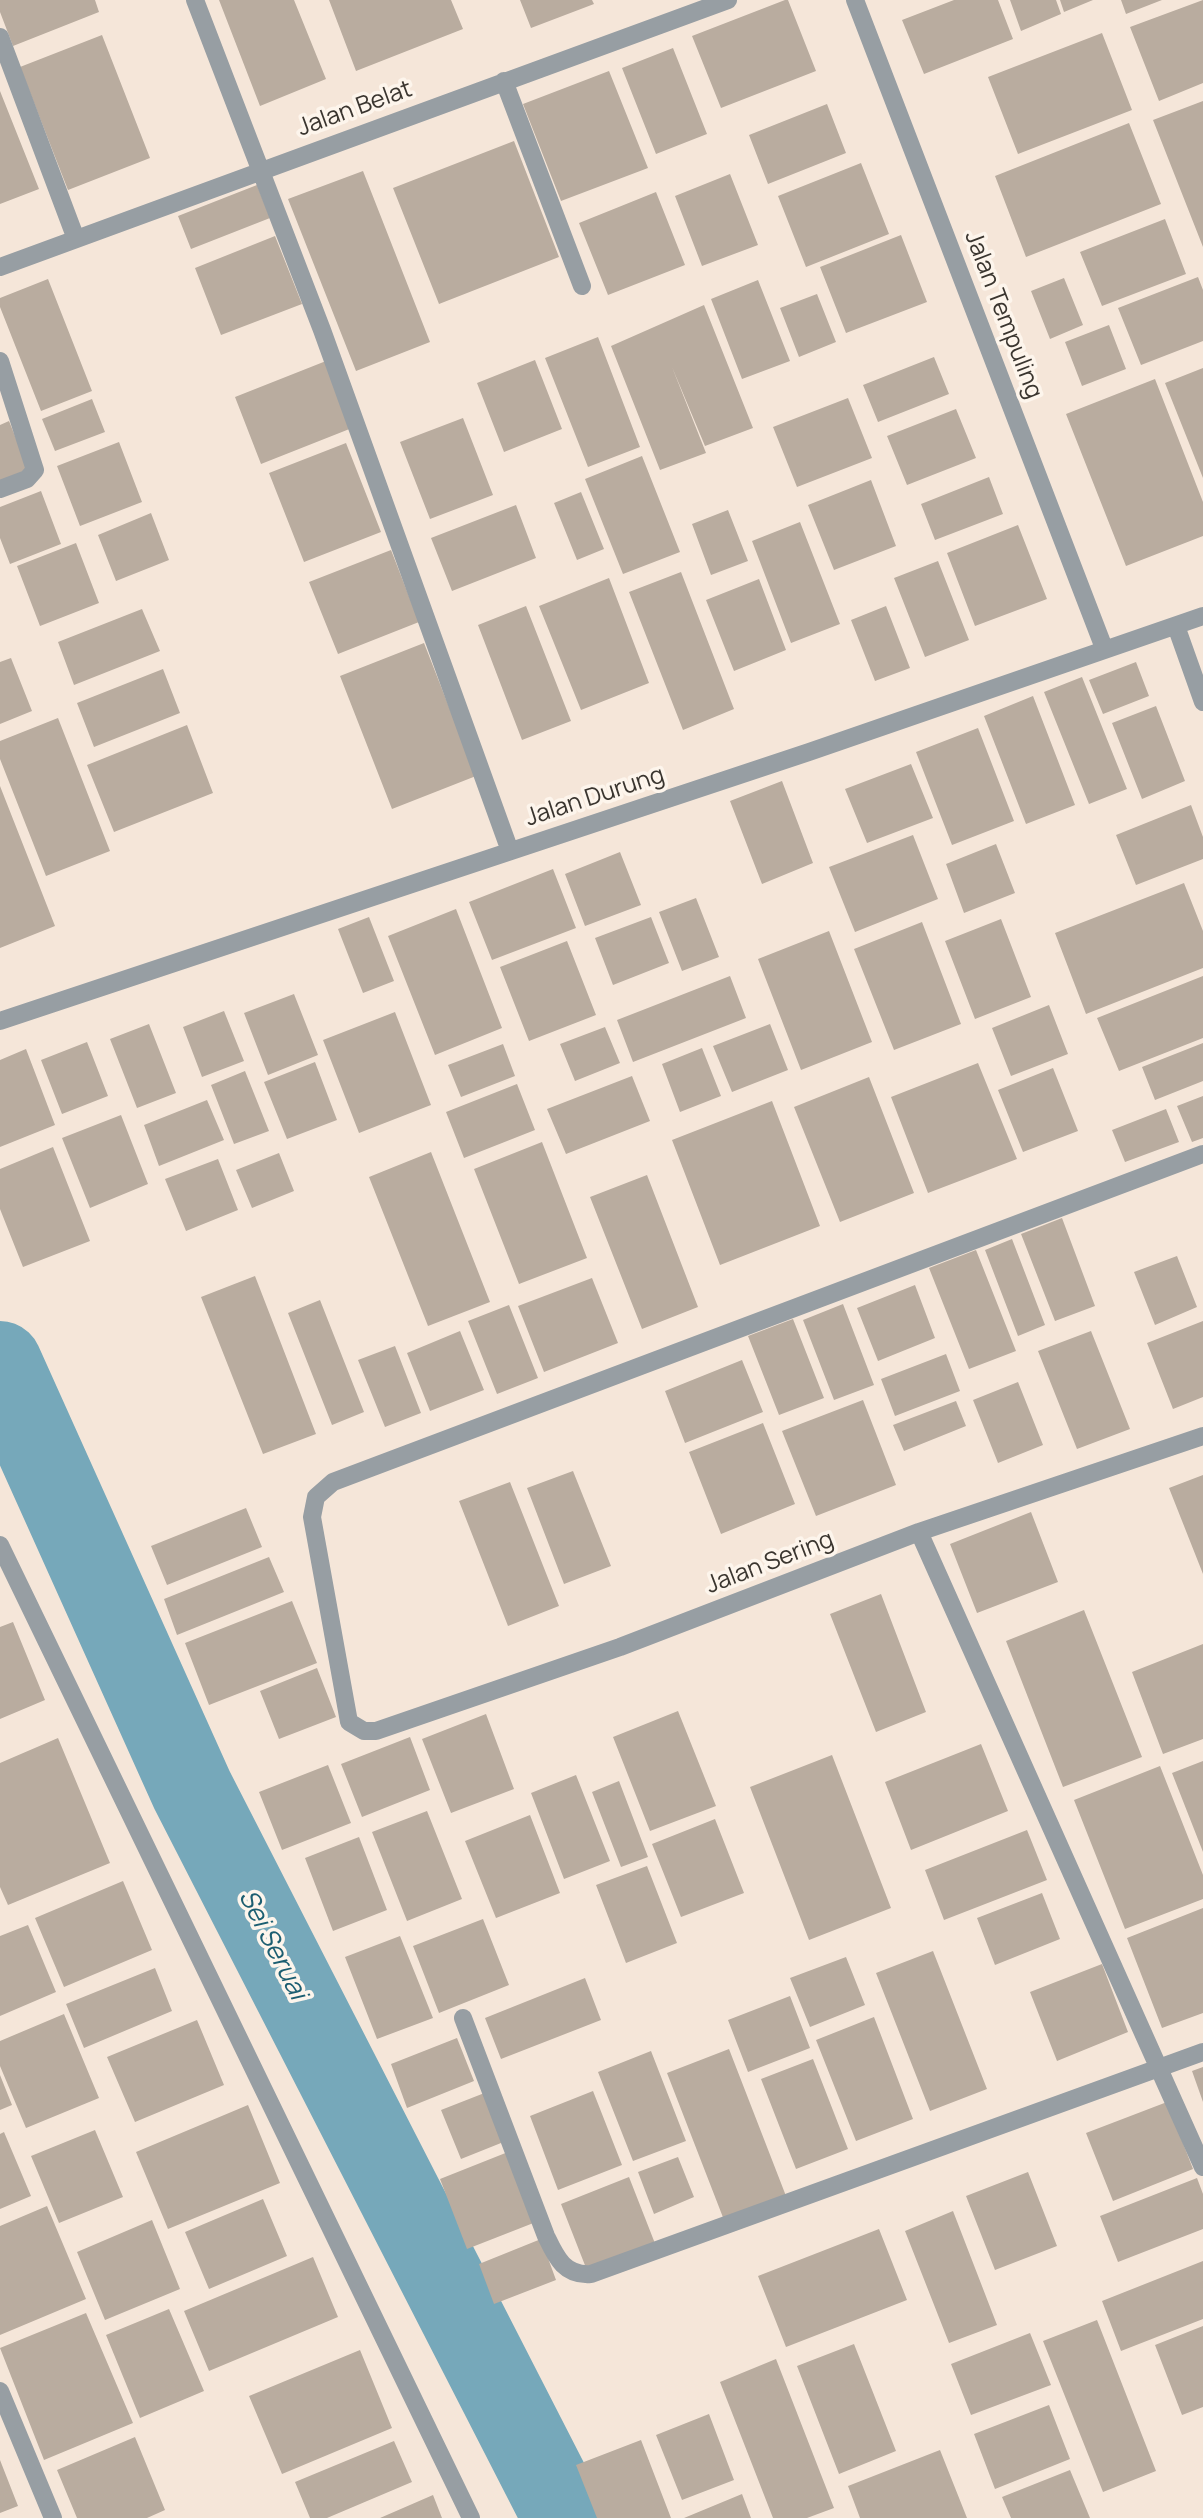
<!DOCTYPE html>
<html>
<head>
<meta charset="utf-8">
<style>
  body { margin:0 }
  canvas { display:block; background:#f5e6d9 }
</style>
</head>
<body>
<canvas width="1203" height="2518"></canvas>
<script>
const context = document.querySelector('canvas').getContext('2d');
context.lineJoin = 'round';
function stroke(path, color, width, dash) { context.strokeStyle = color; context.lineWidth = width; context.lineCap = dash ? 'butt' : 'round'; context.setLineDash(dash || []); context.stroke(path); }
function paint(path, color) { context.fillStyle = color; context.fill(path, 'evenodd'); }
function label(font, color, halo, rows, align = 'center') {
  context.font = font + ' Manrope,sans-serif'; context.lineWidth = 7; context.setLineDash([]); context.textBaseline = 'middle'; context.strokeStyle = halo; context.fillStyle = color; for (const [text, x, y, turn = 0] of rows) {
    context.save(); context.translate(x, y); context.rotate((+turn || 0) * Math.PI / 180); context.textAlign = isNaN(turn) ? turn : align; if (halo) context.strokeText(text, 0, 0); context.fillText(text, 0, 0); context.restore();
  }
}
const river = new Path2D(`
  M0 1363 192 1790 565 2518`);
const building = new Path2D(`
  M0 0H95L99 12 13 46 0 12Z
  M219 0H294L326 79 260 106Z
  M329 0H451L463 29 356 71Z
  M520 0H592L594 4 531 28Z
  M785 0H788L816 71 721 108 692 36Z
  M954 0H998L1013 39 924 74 902 20Z
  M1010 0H1056L1061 14 1021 31Z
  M1060 0H1093L1064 12Z
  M1121 0H1162L1126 14Z
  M1203 0V83L1159 101 1130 27Z
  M1102 33 1132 110 1018 154 988 77Z
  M102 35 150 158 68 190 20 67Z
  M673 48 707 134 656 154 622 68Z
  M609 71 648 168 561 201 523 104Z
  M0 91 39 189 0 204Z
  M1203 101V247L1153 120Z
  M827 104 846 153 768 184 749 135Z
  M1129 123 1161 204 1026 257 995 176Z
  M514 141 559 257 439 304 393 188Z
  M861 163 889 234 806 267 778 196Z
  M363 171 430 342 356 371 288 199Z
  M730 174 758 245 702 266 675 196Z
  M257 185 270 218 191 249 178 216Z
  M656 192 685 265 608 295 579 223Z
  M1165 219 1186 274 1102 306 1080 252Z
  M901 235 927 302 846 333 820 267Z
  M275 236 302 304 221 335 195 268Z
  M1198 277 1203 290V341L1141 365 1118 308Z
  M1064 278 1083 325 1050 339 1031 291Z
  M48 279 92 391 41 411 0 307V298Z
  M758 280 790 361 742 379 711 299Z
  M817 294 836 342 799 357 780 308Z
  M704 305 753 428 705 446 672 367 706 453 660 470 611 346Z
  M1109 325 1126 369 1082 386 1065 342Z
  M598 337 640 447 588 467 545 358Z
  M934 357 949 394 878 422 863 385Z
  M535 360 562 429 504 452 477 383Z
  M326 361 352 428 261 464 235 397Z
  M1203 368V478L1165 383Z
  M1155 379 1203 502V536L1126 566 1066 414Z
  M848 398 872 458 797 487 773 427Z
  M92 399 105 432 55 451 42 419Z
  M956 409 976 458 907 485 887 436Z
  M463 418 493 495 430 519 400 442Z
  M9 421 29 471 0 483V425Z
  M119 442 142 502 80 526 57 466Z
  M346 443 381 532 304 562 269 473Z
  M642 456 680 552 623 574 585 479Z
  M989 477 1003 514 935 540 921 504Z
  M871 480 896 546 834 570 808 505Z
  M41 491 61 544 10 564 0 538V507Z
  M581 492 604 549 577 560 554 503Z
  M516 505 536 558 452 591 431 538Z
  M728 510 748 561 711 575 692 524Z
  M151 513 169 560 116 581 98 535Z
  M800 522 840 624 791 643 752 541Z
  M1018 525 1047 599 975 626 947 553Z
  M76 543 99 603 40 626 17 566Z
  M391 550 419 622 338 654 309 582Z
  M938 561 969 640 925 657 894 578Z
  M681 572 734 709 683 730 629 592Z
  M609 578 649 683 581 710 539 606Z
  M759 579 786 650 734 671 706 600Z
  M526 606 571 721 522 740 478 625Z
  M886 606 910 668 875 681 851 620Z
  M142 609 160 651 74 685 58 642Z
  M424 643 476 776 392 809 340 676Z
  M11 658 32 711 0 724V662Z
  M1136 662 1149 696 1103 714 1089 680Z
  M163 669 180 713 94 747 77 703Z
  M1082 677 1127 789 1089 804 1044 692Z
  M1033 696 1075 805 1026 824 984 716Z
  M1156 706 1185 781 1142 799 1112 723Z
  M58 718 110 851 46 876 0 759V741Z
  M187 725 213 793 114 832 87 765Z
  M978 728 1014 821 952 845 916 752Z
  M911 764 933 818 867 843 845 789Z
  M782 781 813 863 762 884 730 801Z
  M0 786 55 926 0 948Z
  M1191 805 1203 837V859L1136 885 1116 835Z
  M913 835 938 899 855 932 829 867Z
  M996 844 1015 893 964 913 946 864Z
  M620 852 641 905 585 926 565 874Z
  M553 869 576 928 492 960 469 902Z
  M1184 883 1203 931V968L1086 1014 1055 933Z
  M696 898 719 957 682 971 659 912Z
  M456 909 502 1028 435 1055 388 936Z
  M369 917 394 981 363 993 338 929Z
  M651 917 669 963 613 985 595 938Z
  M1001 919 1031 997 975 1019 945 941Z
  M922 922 961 1024 894 1050 854 949Z
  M829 931 872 1042 801 1070 758 959Z
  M567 941 596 1015 529 1041 500 967Z
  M730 976 746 1018 633 1062 617 1020Z
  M1203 976V1038L1119 1071 1097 1018Z
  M294 994 318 1055 268 1075 244 1013Z
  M1049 1005 1068 1054 1011 1076 992 1028Z
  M224 1011 244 1061 202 1077 183 1027Z
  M395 1012 431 1105 359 1133 323 1040Z
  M149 1024 176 1093 137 1108 110 1039Z
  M770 1024 788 1070 732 1092 713 1046Z
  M605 1027 620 1063 575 1081 560 1044Z
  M87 1042 108 1096 62 1114 41 1060Z
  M1203 1043V1081L1155 1100 1142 1067Z
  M503 1044 515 1076 461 1097 448 1065Z
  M702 1048 721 1096 680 1112 662 1064Z
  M26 1049 55 1125 0 1147V1060Z
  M315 1062 337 1120 287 1139 264 1082Z
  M978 1063 1017 1159 928 1193 891 1097Z
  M1053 1068 1078 1131 1023 1152 998 1090Z
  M245 1071 269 1131 234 1144 211 1085Z
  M632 1076 650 1121 566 1154 547 1109Z
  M869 1077 914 1193 840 1222 794 1107Z
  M517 1084 535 1130 464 1158 446 1112Z
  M1203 1096V1138L1192 1142 1177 1106Z
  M207 1100 224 1140 159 1166 144 1125Z
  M772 1101 820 1226 720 1265 672 1140Z
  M1166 1109 1179 1142 1125 1162 1112 1130Z
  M121 1115 148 1184 90 1208 62 1138Z
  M542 1142 587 1258 519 1284 474 1169Z
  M53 1147 90 1241 23 1267 0 1209V1169Z
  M431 1152 490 1302 428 1326 369 1177Z
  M279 1153 294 1191 252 1208 236 1170Z
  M218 1159 238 1210 186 1231 165 1179Z
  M647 1175 698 1307 642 1329 590 1197Z
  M1062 1218 1095 1306 1055 1321 1021 1234Z
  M1012 1239 1045 1325 1018 1336 985 1250Z
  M976 1250 1016 1351 969 1369 929 1268Z
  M1177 1256 1197 1307 1155 1325 1134 1272Z
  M255 1276 316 1434 263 1454 201 1297Z
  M592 1278 618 1343 544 1372 518 1306Z
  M915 1285 935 1338 878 1361 857 1308Z
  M320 1300 364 1412 332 1425 288 1313Z
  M843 1304 874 1385 834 1400 803 1320Z
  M509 1305 538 1378 497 1394 468 1321Z
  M793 1319 824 1398 779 1415 748 1336Z
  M1203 1321V1397L1173 1409 1147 1343Z
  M460 1331 484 1390 430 1411 407 1353Z
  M1091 1331 1130 1429 1077 1449 1038 1351Z
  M395 1346 421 1413 385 1427 358 1360Z
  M946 1354 960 1391 895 1416 881 1379Z
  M742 1360 763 1412 685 1443 665 1391Z
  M1018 1382 1043 1445 998 1463 973 1400Z
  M863 1400 896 1485 816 1516 782 1431Z
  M956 1401 966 1426 904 1451 893 1425Z
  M763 1423 795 1504 721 1534 689 1452Z
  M573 1471 611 1566 564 1584 527 1488Z
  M1203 1475V1574L1169 1488Z
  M510 1482 559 1606 508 1626 459 1501Z
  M246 1508 262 1547 167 1585 151 1546Z
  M1031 1512 1058 1582 977 1613 950 1544Z
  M269 1557 284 1592 177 1635 164 1599Z
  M881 1594 926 1712 876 1732 830 1614Z
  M292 1601 317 1663 209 1705 185 1643Z
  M1084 1610 1142 1757 1063 1787 1006 1641Z
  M13 1622 45 1700 0 1719V1627Z
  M1203 1644V1739L1163 1754 1132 1672Z
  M317 1668 336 1717 279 1739 260 1691Z
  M678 1711 716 1806 650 1831 613 1737Z
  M486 1714 514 1789 451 1813 422 1739Z
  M410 1737 430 1790 362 1817 341 1764Z
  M58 1738 110 1863 8 1905 0 1887V1763Z
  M981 1744 1008 1811 911 1850 885 1782Z
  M832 1755 891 1908 809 1940 750 1787Z
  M1203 1761V1852L1172 1773Z
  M328 1765 351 1823 282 1850 259 1792Z
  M1160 1766 1203 1875V1899L1125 1929 1074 1800Z
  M576 1775 610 1861 564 1879 531 1793Z
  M619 1781 648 1857 621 1867 592 1792Z
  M427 1811 462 1899 407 1921 372 1832Z
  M530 1815 560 1893 496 1918 465 1841Z
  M715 1819 744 1893 681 1917 652 1844Z
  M1027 1830 1047 1880 944 1920 925 1870Z
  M359 1837 387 1910 333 1931 305 1858Z
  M647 1866 677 1943 626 1963 596 1885Z
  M123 1881 152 1950 64 1987 35 1918Z
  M1042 1893 1060 1939 995 1965 977 1918Z
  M1203 1908V2013L1162 2028 1127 1938Z
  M483 1919 509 1985 439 2013 413 1946Z
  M28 1925 56 1992 0 2016V1936Z
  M400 1936 433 2018 377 2039 345 1957Z
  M933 1951 987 2089 930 2111 876 1973Z
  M846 1957 865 2005 810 2027 790 1978Z
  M1102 1964 1128 2032 1057 2061 1030 1992Z
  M155 1968 172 2011 84 2048 66 2004Z
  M585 1978 601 2020 501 2059 485 2018Z
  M790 1996 810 2048 748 2072 728 2020Z
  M64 2014 99 2098 26 2128 0 2066V2041Z
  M874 2017 913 2119 856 2141 816 2040Z
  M197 2020 224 2085 135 2122 107 2057Z
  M457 2038 474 2081 407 2108 391 2064Z
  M729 2049 786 2196 724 2220 667 2073Z
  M651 2051 686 2141 633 2161 598 2072Z
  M813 2059 848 2149 796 2169 761 2079Z
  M1203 2067V2102L1192 2071Z
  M0 2075 12 2105 0 2110Z
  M593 2091 622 2165 558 2190 530 2116Z
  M487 2092 506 2141 461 2159 441 2110Z
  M1167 2102 1193 2169 1113 2201 1086 2133Z
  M248 2105 280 2183 168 2229 136 2152Z
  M95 2130 123 2197 59 2223 31 2156Z
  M4 2132 31 2196 0 2209V2134Z
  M508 2152 536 2222 467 2249 440 2179Z
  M678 2157 694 2197 654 2214 638 2172Z
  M1028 2172 1057 2246 995 2270 966 2196Z
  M629 2177 656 2246 588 2273 561 2204Z
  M1197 2178 1203 2194V2229L1118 2262 1100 2216Z
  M263 2199 287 2256 209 2289 185 2232Z
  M47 2206 86 2299 0 2335V2226Z
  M953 2211 997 2325 949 2343 905 2231Z
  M152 2220 180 2289 105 2320 77 2252Z
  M879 2229 907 2300 786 2347 758 2276Z
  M541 2239 556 2280 494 2304 479 2264Z
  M313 2257 338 2317 209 2371 184 2311Z
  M1203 2261V2319L1121 2351 1102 2301Z
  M169 2309 204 2391 140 2418 106 2335Z
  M86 2313 133 2423 44 2460 0 2348Z
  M1097 2320 1156 2471 1103 2492 1043 2341Z
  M1203 2326V2407L1182 2415 1155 2345Z
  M1030 2333 1051 2385 971 2415 951 2364Z
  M854 2344 896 2451 839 2474 797 2366Z
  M360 2350 392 2428 282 2474 249 2396Z
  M776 2359 834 2508 807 2518H773L720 2382Z
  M1049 2405 1070 2459 995 2489 974 2434Z
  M709 2414 734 2480 682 2500 656 2435Z
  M135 2437 165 2510 147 2518H77L57 2470Z
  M641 2440 671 2518H597L576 2465Z
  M394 2441 412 2482 327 2518H310L295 2482Z
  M940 2450 967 2518H860L848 2486Z
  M0 2460 18 2506 0 2513Z
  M1070 2470 1090 2518H1011L1002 2497Z
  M742 2494 751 2518H684Z
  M433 2495 442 2518H380Z`);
const minor = new Path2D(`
  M195 0 322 330 510 851
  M855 0 1104 648
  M0 37 76 239
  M504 81 582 286
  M0 267 728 0
  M0 361 35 470 27 479 0 489
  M1176 626 1203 702
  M0 1021 809 752 1203 616
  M1203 1154 333 1482 316 1497 312 1517 349 1722 364 1731H376L620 1647 919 1532 1203 1436
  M919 1532 1203 2167
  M0 1545 471 2518
  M463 2018 546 2236C556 2257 564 2276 591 2274L1203 2052
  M0 2391 53 2518`);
const streetNames = [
  ["Jalan Belat",355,109,-20],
  ["Jalan Tempuling",1003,315,69],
  ["Jalan Durung",595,797,-18],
  ["Jalan Sering",770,1563,-21]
];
const waterNames = [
  ["Sei Seruai",272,1945,63]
];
stroke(river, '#76a8ba', 84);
paint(building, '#b9ac9f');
stroke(minor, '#979ea3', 18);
label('24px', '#3a352f', '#fdf5ec', streetNames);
label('italic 26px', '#1c5e71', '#fdf5ec', waterNames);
</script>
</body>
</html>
